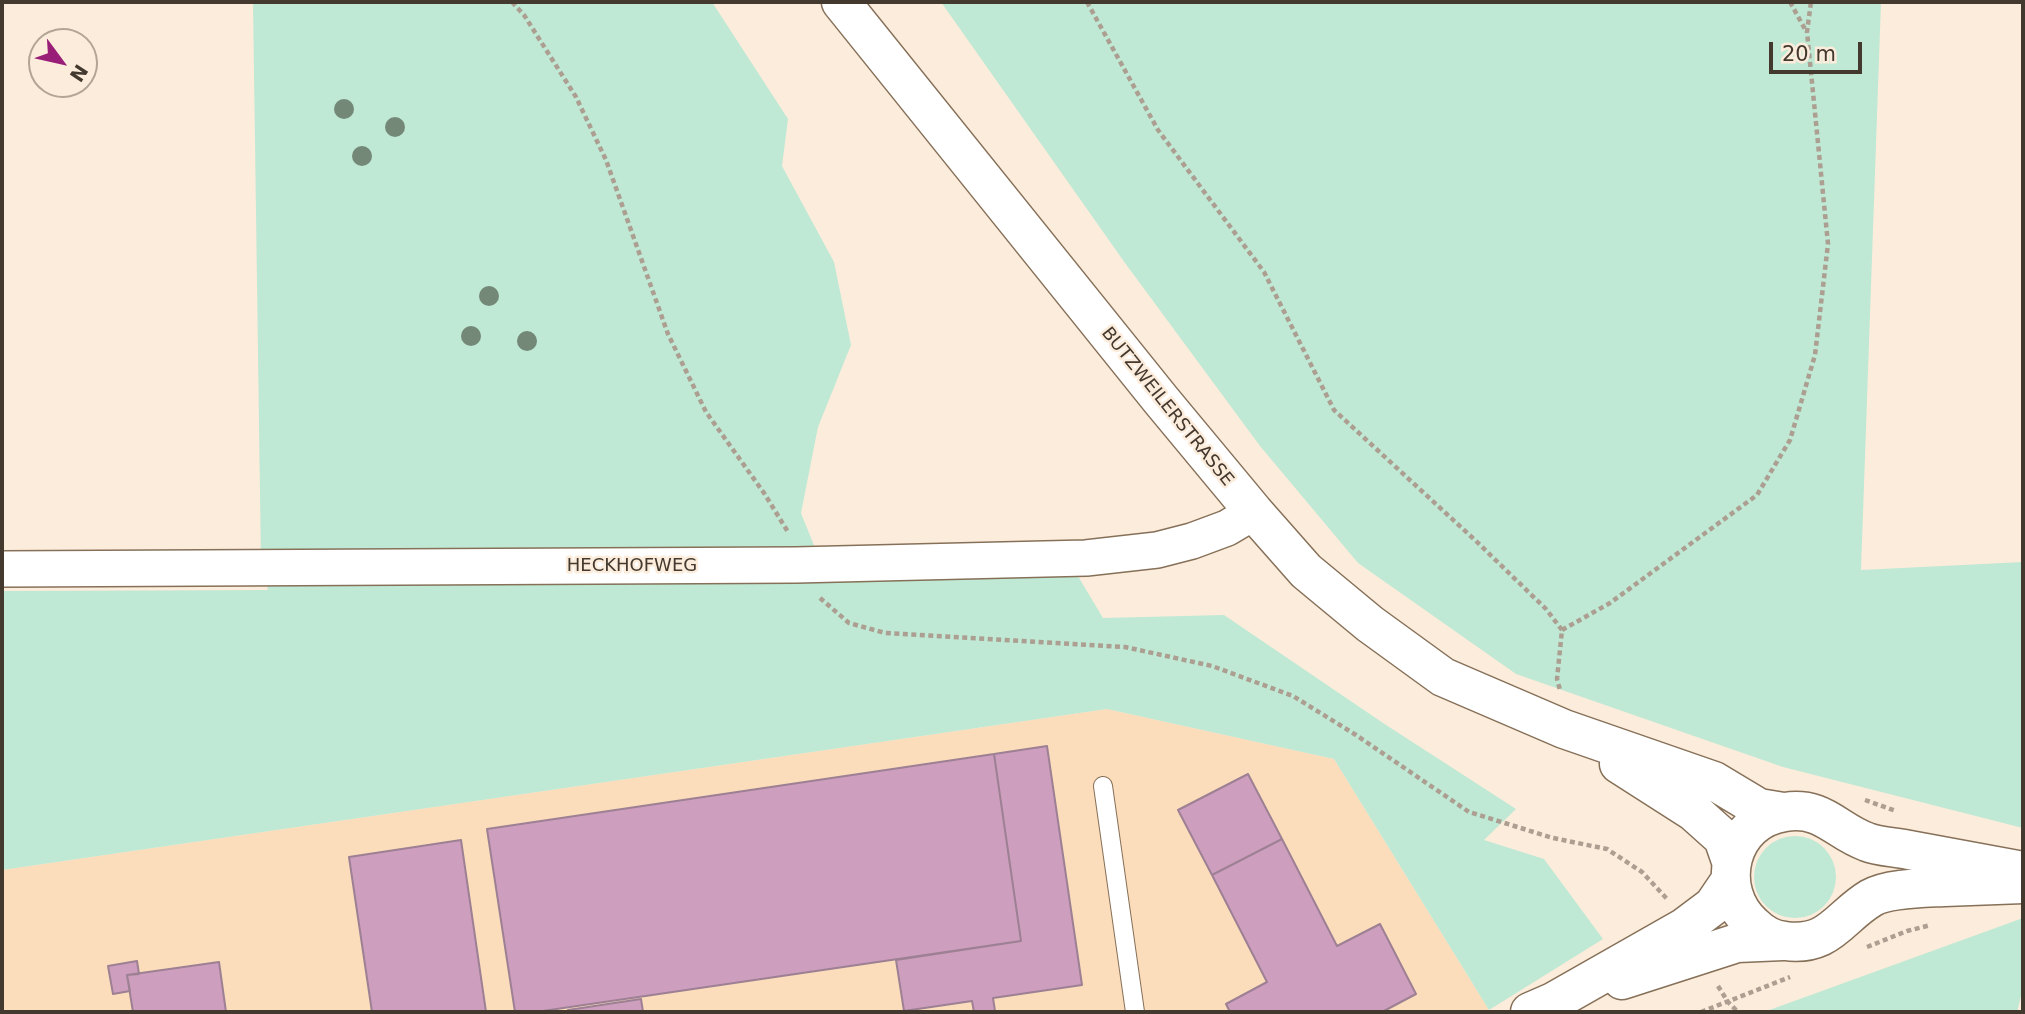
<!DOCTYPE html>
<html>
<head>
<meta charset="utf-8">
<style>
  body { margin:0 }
  #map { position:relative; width:2025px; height:1014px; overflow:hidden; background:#fcecdc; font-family:"DejaVu Sans",sans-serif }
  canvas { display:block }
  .frame { position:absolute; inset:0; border:4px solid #43392e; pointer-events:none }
  .north { position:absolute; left:28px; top:28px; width:70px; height:70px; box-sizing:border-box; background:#fcecdc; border:2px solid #b2a496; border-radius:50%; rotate:123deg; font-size:19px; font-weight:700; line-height:28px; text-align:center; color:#43392e }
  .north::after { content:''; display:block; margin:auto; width:24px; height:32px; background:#981e77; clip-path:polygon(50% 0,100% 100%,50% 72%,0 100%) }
  .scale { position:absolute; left:1769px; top:42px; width:93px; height:32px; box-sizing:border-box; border:4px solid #43392e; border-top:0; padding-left:9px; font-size:21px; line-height:24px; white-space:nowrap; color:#43392e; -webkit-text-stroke:5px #fcecdc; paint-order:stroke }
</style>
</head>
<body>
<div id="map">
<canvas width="2025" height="1014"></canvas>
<div class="frame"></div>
<div class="north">N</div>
<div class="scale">20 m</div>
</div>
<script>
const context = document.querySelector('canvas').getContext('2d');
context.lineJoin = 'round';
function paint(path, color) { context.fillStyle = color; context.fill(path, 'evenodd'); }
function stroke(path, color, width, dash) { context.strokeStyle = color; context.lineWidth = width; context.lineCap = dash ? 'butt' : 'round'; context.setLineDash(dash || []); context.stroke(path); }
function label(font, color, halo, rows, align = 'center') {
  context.font = font + ' "DejaVu Sans",sans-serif'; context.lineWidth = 5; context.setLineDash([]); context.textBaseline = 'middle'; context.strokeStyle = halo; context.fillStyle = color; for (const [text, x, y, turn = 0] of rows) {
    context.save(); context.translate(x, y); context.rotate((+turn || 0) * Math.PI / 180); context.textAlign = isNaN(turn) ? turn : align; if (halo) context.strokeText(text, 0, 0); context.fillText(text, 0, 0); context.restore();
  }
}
const built = new Path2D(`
  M1107 709 1334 759 1489 1010 1485 1012H2V870Z`);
const green = new Path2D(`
  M253 2H712L788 119 782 166 834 262 851 345 818 427 801 513 817 553 1063 551 1103 618 1224 615 1383 723 1516 809 1484 840 1544 859 1603 939 1489 1010 1334 759 1107 709 2 870V591L268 590 261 564Z
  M941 2H1881L1861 570 2023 562V828L1783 767 1516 674 1358 563 1260 446 1125 263Z
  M1754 877a41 41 0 1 1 82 0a41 41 0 1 1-82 0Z
  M2023 918V988L2017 1012H1764Z`);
const building = new Path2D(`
  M1047 746 1082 985 993 998 995 1011 974 1012 972 1001 904 1011 896 960 1021 941 994 754Z
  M994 754 1021 941 536 1012H515L487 829Z
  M1248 774 1282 839 1212 875 1178 810Z
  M1282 839 1337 946 1380 924 1416 994 1382 1012H1230L1226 1004 1267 982 1212 875Z
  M461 840 486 1012H372L349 857Z
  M137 961 139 974 127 975 130 991 113 994 108 966Z
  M219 962 226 1012H133L127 975Z
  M641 999 643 1012H568V1010Z`);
const path = new Path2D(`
  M512 2 524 15 576 97 606 160 668 334 706 412 764 493 788 532
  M1087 2 1158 130 1264 272 1334 410 1476 541 1546 609 1562 630 1557 679 1560 690
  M1790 2 1806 31
  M820 598 849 623 885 633 1125 647 1212 666 1293 696 1356 735 1469 812 1553 838 1607 849 1642 872 1668 900
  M1562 630 1610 603 1757 495 1790 440 1815 355 1828 244 1807 32 1811 2
  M1865 800 1896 811
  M1867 947 1907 931 1931 925
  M1718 986 1728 1002 1738 1012
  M1701 1012 1790 977`);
const lane = new Path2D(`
  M1103 786 1135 1012`);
const street = new Path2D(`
  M2 569 796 565 1086 558 1157 550 1192 541 1227 528 1254 512`);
const secondary = new Path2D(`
  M841 2 1161 400 1254 512 1306 571 1370 624 1443 677 1564 729 1714 781 1759 808 1783 812
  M1619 764 1694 812 1723 838 1731 861
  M2023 871C1985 864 1947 857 1909 850 1896 847 1879 847 1867 842 1836 831 1823 806 1785 812 1729 820 1713 889 1753 925 1761 933 1773 940 1785 941 1830 947 1839 917 1871 898 1888 888 1924 888 1944 887 1970 886 1997 885 2023 884
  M1622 980 1737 943 1783 941
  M1530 1012 1553 1002 1685 927 1713 906 1730 881`);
const trees = [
  [344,109],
  [395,127],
  [362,156],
  [489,296],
  [471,336],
  [527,341]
];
const streetNames = [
  ["BUTZWEILERSTRASSE",1167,407,51],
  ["HECKHOFWEG",632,566]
];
paint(built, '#fbdcbb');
paint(green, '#bfe9d4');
paint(building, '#ce9ebe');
stroke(building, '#9d8093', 2);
stroke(lane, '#867058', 20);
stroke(street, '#867058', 38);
stroke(secondary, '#867058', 41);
stroke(path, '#ac9e91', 4.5, [5, 3.5]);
stroke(lane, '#fff', 18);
stroke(street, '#fff', 35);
stroke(secondary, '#fff', 38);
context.fillStyle = '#738877';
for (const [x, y] of trees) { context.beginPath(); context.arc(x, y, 10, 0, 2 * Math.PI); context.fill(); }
label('18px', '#43392e', '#fcecdc', streetNames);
</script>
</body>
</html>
